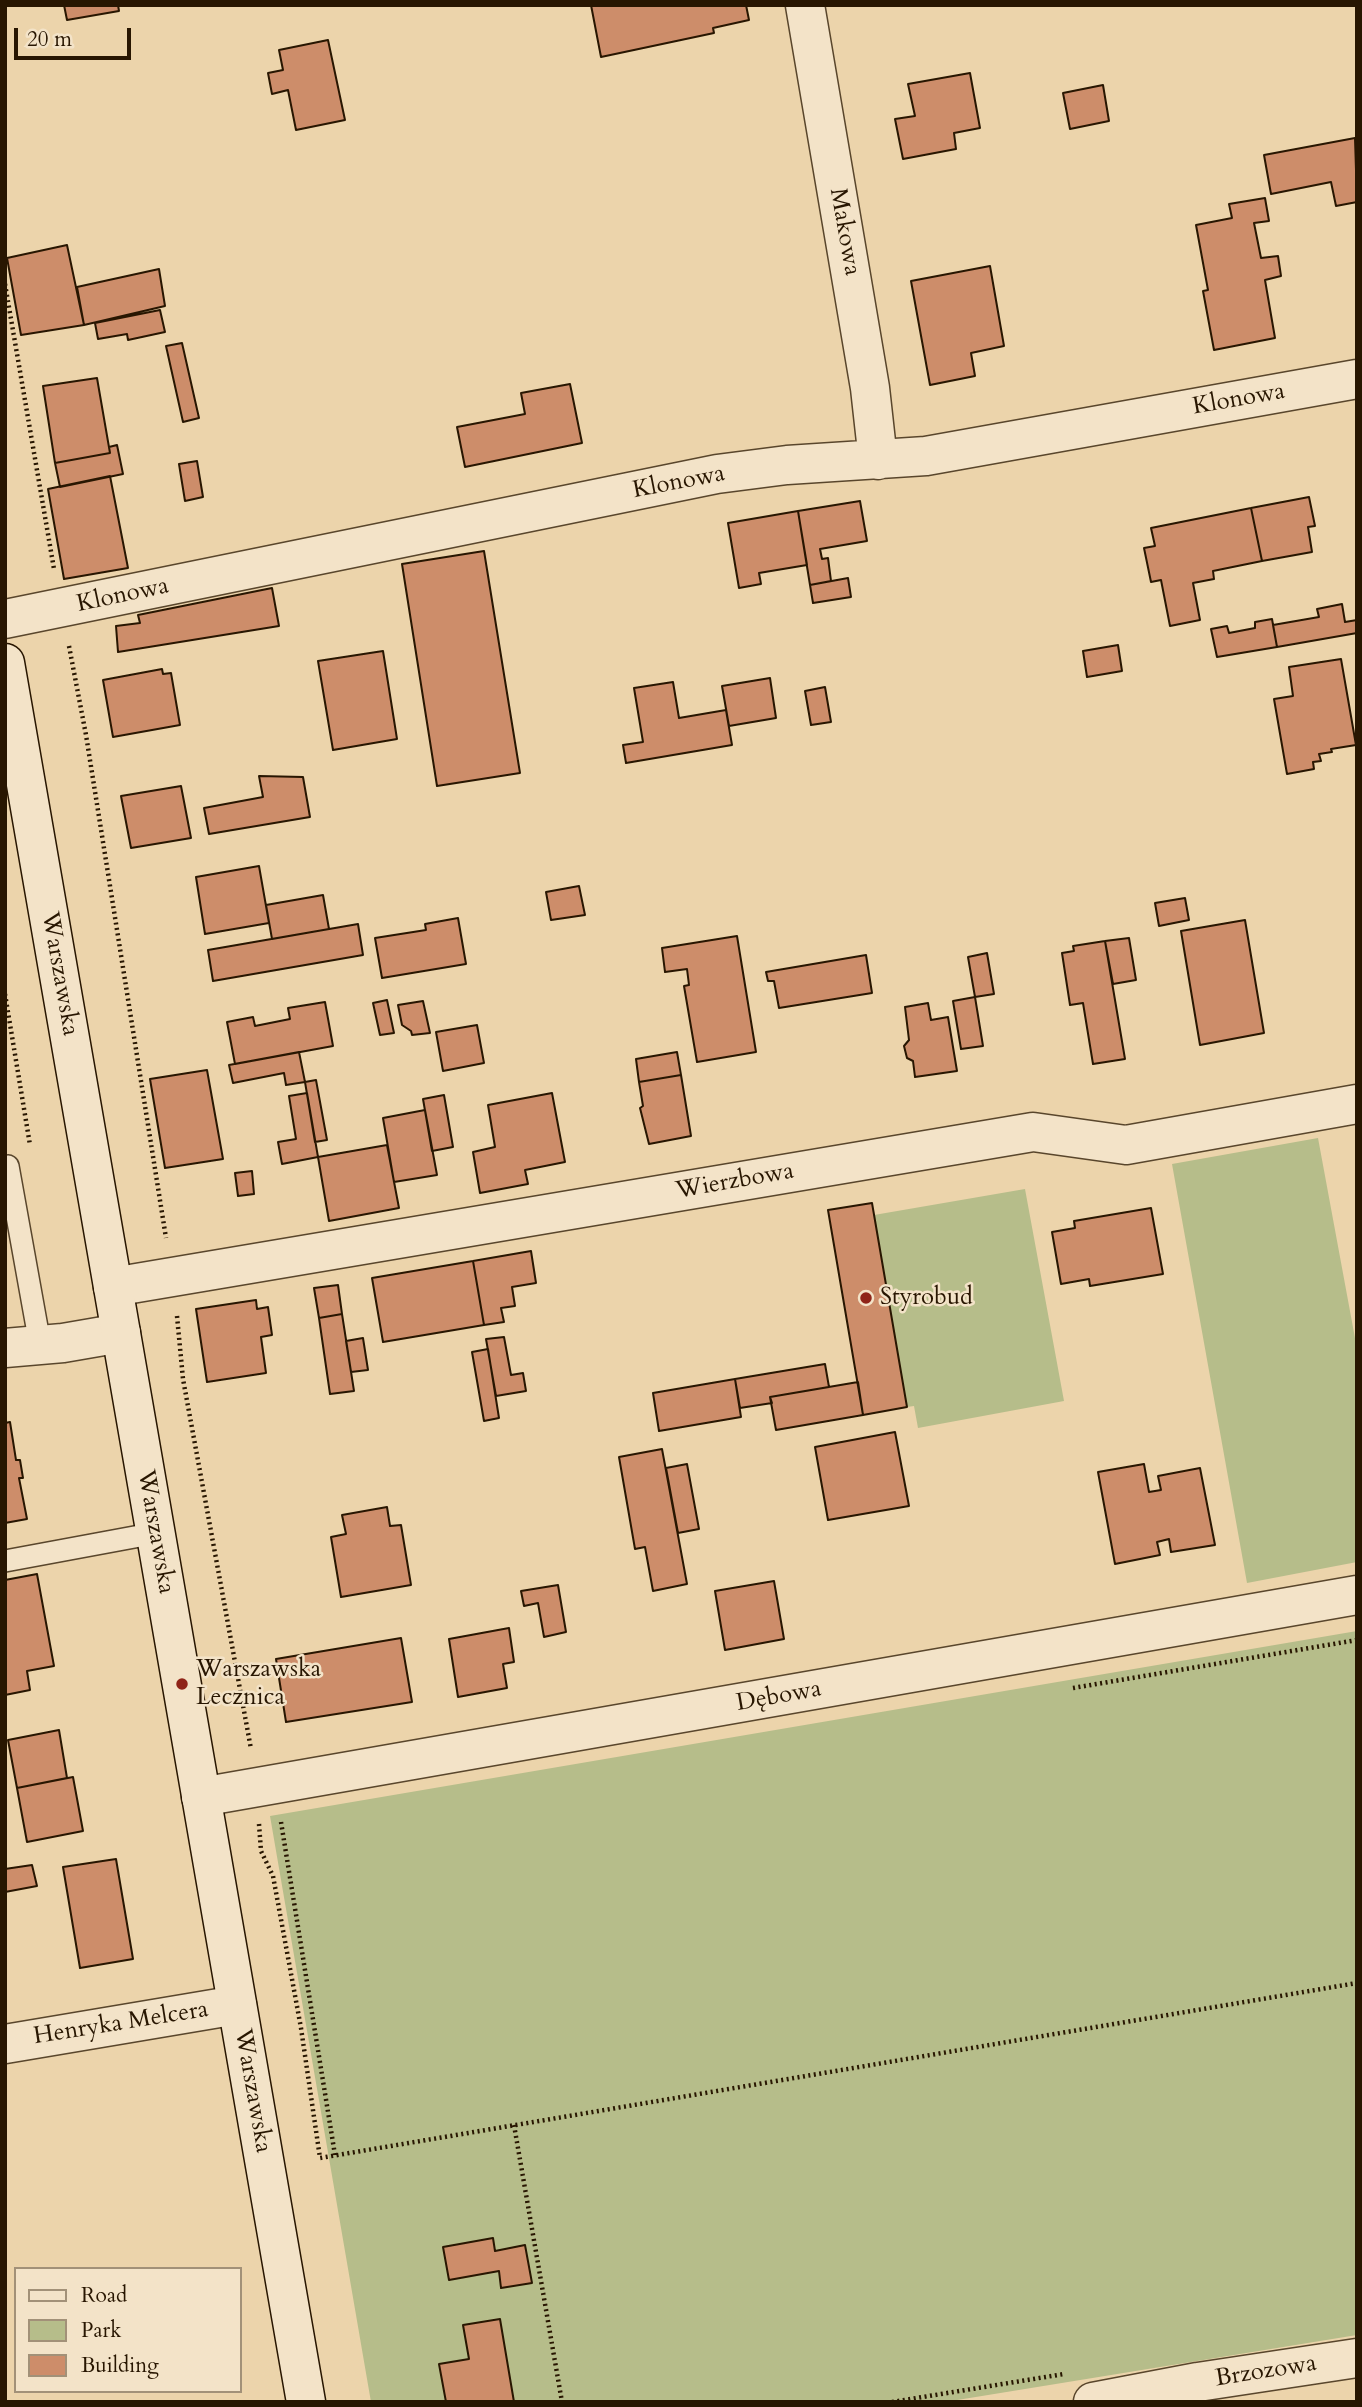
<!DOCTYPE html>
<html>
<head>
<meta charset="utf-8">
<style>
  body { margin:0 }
  #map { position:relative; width:1362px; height:2407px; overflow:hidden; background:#ecd4ab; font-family:Cardo,serif }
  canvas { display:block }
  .frame { position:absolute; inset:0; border:7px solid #281601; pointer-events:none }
  .legend { position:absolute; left:14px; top:2267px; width:228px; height:126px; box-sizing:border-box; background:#f3e3c8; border:2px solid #a29178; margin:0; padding:9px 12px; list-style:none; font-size:21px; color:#281601 }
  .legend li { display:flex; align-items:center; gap:14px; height:35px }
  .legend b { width:35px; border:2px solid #a29178 }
  .scale { position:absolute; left:14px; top:28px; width:117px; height:32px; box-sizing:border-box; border:4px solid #281601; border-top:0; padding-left:9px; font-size:21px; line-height:24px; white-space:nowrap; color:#281601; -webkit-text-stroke:5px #f3e3c8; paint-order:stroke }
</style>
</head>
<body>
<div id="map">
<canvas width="1362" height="2407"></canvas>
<div class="frame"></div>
<ul class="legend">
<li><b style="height:9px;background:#f3e3c8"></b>Road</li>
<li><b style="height:19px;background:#b6bd8a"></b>Park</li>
<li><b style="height:19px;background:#cd8d6a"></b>Building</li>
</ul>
<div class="scale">20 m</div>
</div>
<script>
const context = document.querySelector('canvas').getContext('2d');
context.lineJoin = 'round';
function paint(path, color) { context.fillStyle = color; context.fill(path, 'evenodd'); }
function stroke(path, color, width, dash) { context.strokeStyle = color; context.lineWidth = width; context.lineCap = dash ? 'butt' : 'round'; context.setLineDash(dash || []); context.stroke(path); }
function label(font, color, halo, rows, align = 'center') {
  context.font = font + ' Cardo,serif'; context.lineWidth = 5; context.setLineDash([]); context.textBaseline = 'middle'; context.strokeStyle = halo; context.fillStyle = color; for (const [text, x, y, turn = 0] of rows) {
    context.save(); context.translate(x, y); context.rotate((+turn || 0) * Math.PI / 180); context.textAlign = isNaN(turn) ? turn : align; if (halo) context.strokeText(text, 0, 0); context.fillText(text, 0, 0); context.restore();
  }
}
const green = new Path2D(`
  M1318 1138 1357 1349V1562L1247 1583 1172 1164Z
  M1025 1189 1064 1401 918 1428 914 1406 907 1407 874 1215Z
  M1357 1631V2335L945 2402H371L270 1816Z`);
const building = new Path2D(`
  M64 5H118L119 11 67 20Z
  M591 5H746L749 20 713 28 714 33 601 57Z
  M328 40 345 120 296 130 288 90 272 94 268 73 283 70 279 50Z
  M970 73 980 128 954 133 956 149 903 159 895 119 915 116 908 84Z
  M1103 85 1109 121 1070 129 1063 93Z
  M1355 138 1357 202 1336 206 1331 182 1271 194 1264 155Z
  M1265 198 1269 221 1254 223 1261 258 1278 256 1281 276 1265 280 1275 338 1214 350 1203 291 1208 290 1196 225 1232 218 1229 204Z
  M67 245 84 325 21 335 7 258Z
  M990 266 1004 346 971 353 975 376 930 385 911 281Z
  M159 269 165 306 84 325 77 287Z
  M160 310 165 332 128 340 127 334 98 339 95 323Z
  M182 343 199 418 183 422 166 346Z
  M97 378 110 453 55 463 43 386Z
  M570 384 582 443 465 467 457 427 525 414 521 393Z
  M117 445 123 474 60 487 55 463 110 453 109 447Z
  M197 461 203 497 185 501 179 464Z
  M110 476 128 568 64 579 48 489Z
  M1309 497 1315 526 1308 527 1312 552 1262 561 1251 508Z
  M860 501 867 541 820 549 822 559 828 558 831 581 810 585 798 511Z
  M1251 508 1262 561 1213 571 1214 579 1193 583 1200 620 1170 626 1161 580 1151 582 1144 548 1155 546 1151 528Z
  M798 511 807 565 759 573 761 584 739 588 728 523Z
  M484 551 520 773 437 786 402 564Z
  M848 578 851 597 813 603 810 585Z
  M272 588 279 626 118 652 116 626 140 623 138 615Z
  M1342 604 1345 622 1357 620V633L1277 647 1273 625 1319 617 1317 609Z
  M1272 619 1277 647 1217 657 1211 629 1227 626 1229 633 1255 628V622Z
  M1118 645 1122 671 1087 677 1083 651Z
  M383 651 397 739 333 750 318 661Z
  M1341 659 1356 745 1331 749 1332 752 1319 754 1321 761 1313 762 1314 769 1287 774 1274 699 1293 696 1289 667Z
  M162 669 163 674 171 673 180 725 113 737 103 680Z
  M770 678 776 718 729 726 722 686Z
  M673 682 679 718 726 710 732 745 626 763 623 745 643 742 634 688Z
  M825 687 831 722 811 725 805 691Z
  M259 776 303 777 310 817 209 834 204 808 263 797Z
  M181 786 191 838 131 848 121 796Z
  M259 866 269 923 205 934 196 877Z
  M579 886 585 915 551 920 546 892Z
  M323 895 329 929 272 939 266 905Z
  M1185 898 1189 920 1159 926 1155 903Z
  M458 918 466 964 382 978 375 938 426 930 425 924Z
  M1245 920 1264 1033 1200 1045 1181 931Z
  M358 924 363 955 213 981 208 950Z
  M737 936 756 1052 697 1062 684 986 689 985 687 969 665 972 662 948Z
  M1129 938 1136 980 1113 984 1105 941Z
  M1105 941 1125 1059 1093 1064 1083 1003 1070 1005 1062 953 1074 951 1073 946Z
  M987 953 994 994 975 997 968 957Z
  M866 955 872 993 779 1008 774 981H768L766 972Z
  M975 997 983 1046 961 1049 953 1001Z
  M387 1000 394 1033 380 1035 373 1003Z
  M423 1001 430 1033 412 1035 411 1031 402 1025 398 1005Z
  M325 1002 333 1046 235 1064 227 1022 253 1017 255 1026 290 1019 288 1008Z
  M928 1003 931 1020 948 1017 957 1071 915 1077 913 1061 907 1058 904 1046 909 1040 905 1007Z
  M477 1025 484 1063 443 1071 436 1032Z
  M299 1052 305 1082 286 1085 284 1073 233 1083 229 1065Z
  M677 1052 681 1075 639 1082 636 1059Z
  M207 1070 223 1159 165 1168 150 1079Z
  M681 1075 691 1136 649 1144 640 1108 643 1106 639 1082Z
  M316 1080 327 1140 315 1142 305 1082Z
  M307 1093 318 1157 282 1164 278 1142 296 1139 289 1096Z
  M552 1093 565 1162 525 1170 528 1184 480 1193 473 1152 495 1147 488 1105Z
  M444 1095 453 1147 432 1151 423 1099Z
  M425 1110 437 1175 394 1182 383 1118Z
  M387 1145 399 1208 329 1221 318 1157Z
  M252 1171 254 1194 238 1196 235 1173Z
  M872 1203 907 1407 863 1415 828 1210Z
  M1151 1208 1163 1274 1090 1286 1089 1279 1061 1284 1052 1232 1075 1228 1074 1221Z
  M531 1251 536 1283 512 1287 515 1306 501 1308 504 1322 484 1325 473 1261Z
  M473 1261 484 1325 383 1342 372 1278Z
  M338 1285 342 1314 319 1318 314 1288Z
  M256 1300 257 1309 268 1307 272 1335 261 1337 266 1373 207 1382 196 1309Z
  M342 1314 354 1391 330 1394 319 1318Z
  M504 1337 511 1375 523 1373 526 1391 496 1396 486 1339Z
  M363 1338 368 1370 351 1372 346 1341Z
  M488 1349 499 1418 484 1421 472 1352Z
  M825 1364 829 1387 770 1397 772 1403 740 1408 735 1379Z
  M735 1379 741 1417 659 1431 653 1393Z
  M858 1382 863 1415 776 1430 770 1397Z
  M10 1422 16 1460H20L23 1478H19L27 1519 5 1523V1423Z
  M895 1432 909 1506 828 1520 815 1447Z
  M662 1449 687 1584 653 1591 645 1547 635 1549 619 1457Z
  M687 1464 699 1529 678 1533 666 1468Z
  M1144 1464 1149 1492 1161 1490 1158 1476 1200 1468 1215 1545 1171 1552 1169 1539 1157 1542 1160 1555 1115 1564 1098 1472Z
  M387 1507 390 1526 401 1525 411 1585 341 1597 331 1537 346 1534 342 1515Z
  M37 1574 54 1666 27 1671 30 1690 5 1695V1580Z
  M774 1581 784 1639 725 1650 715 1591Z
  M558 1585 566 1632 544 1637 538 1603 524 1606 521 1591Z
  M509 1628 514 1662 503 1664 507 1688 458 1697 449 1639Z
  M401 1638 412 1702 286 1722 276 1659Z
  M59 1730 67 1778 17 1788 8 1740Z
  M73 1777 83 1831 27 1842 17 1788Z
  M116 1859 133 1959 80 1968 63 1867Z
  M32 1865 37 1886 5 1892V1869Z
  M493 2238 495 2251 525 2245 532 2283 501 2288 499 2271 449 2280 443 2247Z
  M500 2319 514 2402H446L439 2364 469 2359 463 2325Z`);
const path = new Path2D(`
  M5 284 54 569
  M69 646 86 735 166 1238
  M5 994 30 1145
  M177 1316 183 1379 251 1749
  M1073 1688 1357 1640
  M281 1822 335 2155
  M259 1824 261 1851 273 1876 301 2028 320 2158 1357 1983
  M514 2125 562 2402
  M892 2402 1064 2374`);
const lane = new Path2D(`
  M8 1166 40 1344
  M5 1561 156 1533`);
const street = new Path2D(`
  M805 5 870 388 878 460
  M5 619 717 474 787 465 926 456 1357 379
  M113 1287 1033 1132 1126 1145 1357 1104
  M5 1348 63 1343 121 1333
  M201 1797 1357 1595
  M5 2044 237 2005
  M1093 2402 1198 2382 1357 2358`);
const secondary = new Path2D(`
  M5 663 306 2402`);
const markers = [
  [866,1298,7,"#8f2418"],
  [182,1684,7,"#8f2418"]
];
const streetNames = [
  ["Makowa",844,232,80],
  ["Klonowa",1239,400,-10],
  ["Klonowa",679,483,-11],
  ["Klonowa",123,596,-12],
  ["Warszawska",59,974,80],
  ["Wierzbowa",735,1182,-10],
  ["Warszawska",155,1532,80],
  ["Dębowa",779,1697,-10],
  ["Henryka Melcera",121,2024,-9],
  ["Warszawska",252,2091,80],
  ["Brzozowa",1266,2372,-9]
];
const poiNames = [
  ["Styrobud",880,1298],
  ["Warszawska",196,1670],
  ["Lecznica",196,1698]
];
paint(green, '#b6bd8a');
paint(building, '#cd8d6a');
stroke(building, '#281601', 2);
stroke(lane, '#59462c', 24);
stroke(street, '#59462c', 41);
stroke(secondary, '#281601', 41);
stroke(path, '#281601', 4.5, [2, 3.5]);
stroke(lane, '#f3e3c8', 21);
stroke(street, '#f3e3c8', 38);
stroke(secondary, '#f3e3c8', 38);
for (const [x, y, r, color] of markers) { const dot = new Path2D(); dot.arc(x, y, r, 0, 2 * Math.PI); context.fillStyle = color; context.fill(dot); stroke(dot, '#f3e3c8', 2.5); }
label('24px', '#281601', '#f3e3c8', streetNames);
label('24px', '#281601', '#f3e3c8', poiNames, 'left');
</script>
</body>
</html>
